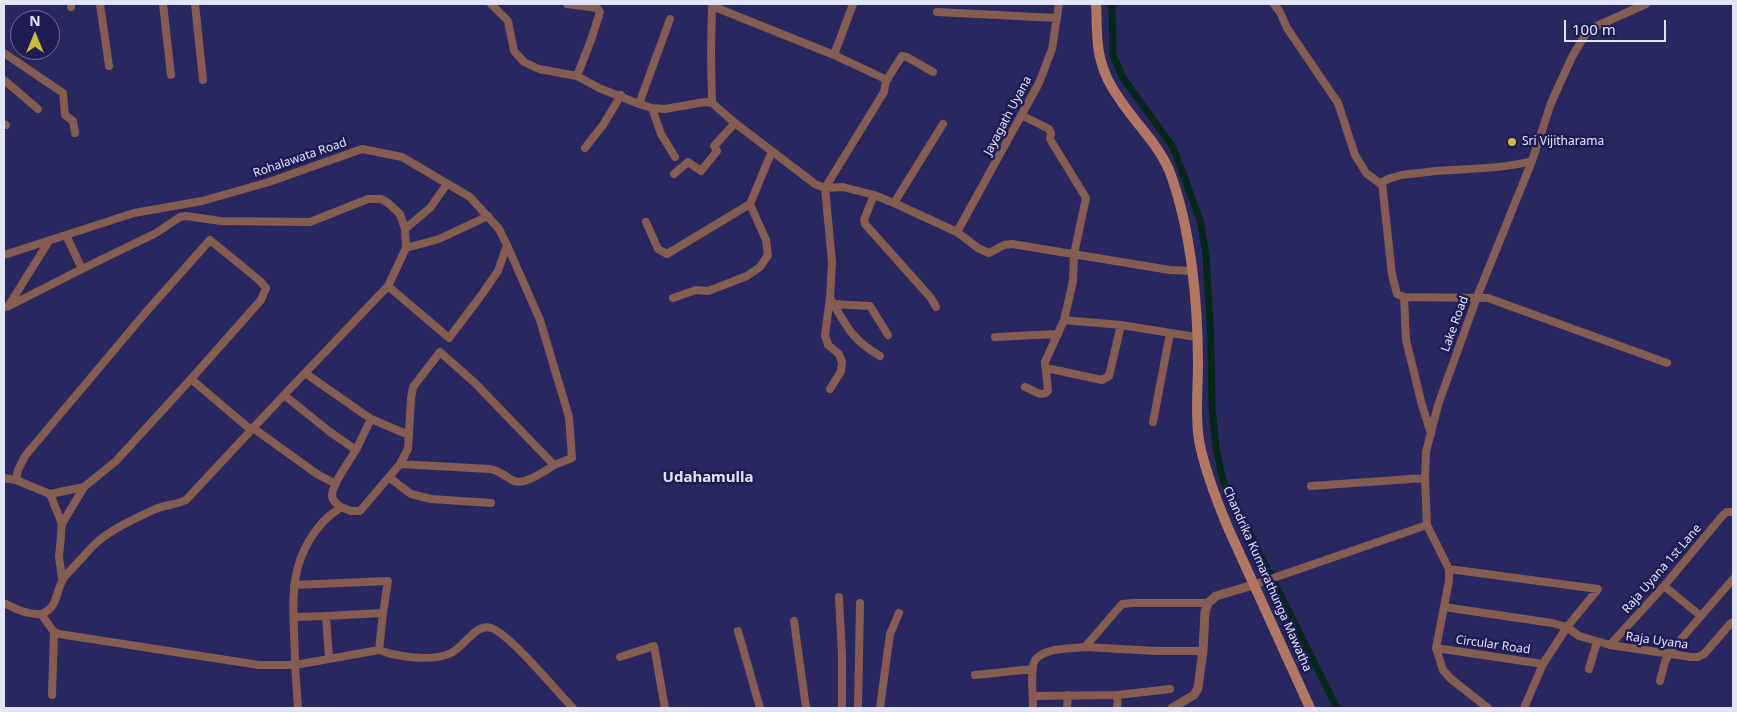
<!DOCTYPE html>
<html>
<head>
<meta charset="utf-8">
<style>
  body { margin:0 }
  #map { position:relative; width:1737px; height:712px; overflow:hidden; background:#28275f; font-family:"Noto Sans",sans-serif }
  canvas { display:block }
  .frame { position:absolute; inset:0; border:5px solid #e2e5fa; pointer-events:none }
  .north { position:absolute; left:10px; top:10px; width:50px; height:50px; box-sizing:border-box; background:#1f1c54; border:1px solid #6d6c96; border-radius:50%; rotate:0deg; font-size:14px; font-weight:700; line-height:20px; text-align:center; color:#e2e5fa }
  .north::after { content:''; display:block; margin:auto; width:18px; height:22px; background:#cdb938; clip-path:polygon(50% 0,100% 100%,50% 72%,0 100%) }
  .scale { position:absolute; left:1564px; top:20px; width:102px; height:22px; box-sizing:border-box; border:2px solid #e2e5fa; border-top:0; padding-left:6px; font-size:15px; line-height:18px; white-space:nowrap; color:#e2e5fa; -webkit-text-stroke:4px #1f1c54; paint-order:stroke }
</style>
</head>
<body>
<div id="map">
<canvas width="1737" height="712"></canvas>
<div class="frame"></div>
<div class="north">N</div>
<div class="scale">100 m</div>
</div>
<script>
const context = document.querySelector('canvas').getContext('2d');
context.lineJoin = 'round';
function stroke(path, color, width, dash) { context.strokeStyle = color; context.lineWidth = width; context.lineCap = dash ? 'butt' : 'round'; context.setLineDash(dash || []); context.stroke(path); }
function label(font, color, halo, rows, align = 'center') {
  context.font = font + ' "Noto Sans",sans-serif'; context.lineWidth = 5; context.setLineDash([]); context.textBaseline = 'middle'; context.strokeStyle = halo; context.fillStyle = color; for (const [text, x, y, turn = 0] of rows) {
    context.save(); context.translate(x, y); context.rotate((+turn || 0) * Math.PI / 180); context.textAlign = isNaN(turn) ? turn : align; if (halo) context.strokeText(text, 0, 0); context.fillText(text, 0, 0); context.restore();
  }
}
const canal = new Path2D(`
  M1112 4 1113 55 1123 78 1173 147 1200 220 1206 254 1211 341 1212 407 1216 448 1223 480 1337 708`);
const minor = new Path2D(`
  M100 4 109 66
  M163 4 171 75
  M195 4 203 80
  M491 4 508 21 514 51 524 62 539 69 577 76 599 88 639 104 652 108 665 109 705 102 712 103 735 123 815 184 825 188 843 187 874 195 894 203 957 232 978 248 989 253 1004 245 1012 244 1170 270 1191 271
  M567 4 597 8 600 12 591 40 577 76
  M712 4 711 53 712 103
  M1274 4 1280 12 1287 28 1338 103 1355 155 1366 173 1382 185
  M1646 4 1588 30 1572 57 1551 103 1532 161 1477 297 1438 405 1426 452 1425 478 1427 525 1449 569V581L1436 648 1543 664 1567 627 1579 636 1610 645 1691 657H1698L1704 654 1731 623 1733 622
  M712 6 834 55 883 78 886 81 884 92 825 188 832 262 830 298 825 335 828 345 839 354 842 362 841 371 830 389
  M71 7V4
  M937 12 1057 18
  M4 53 63 93 65 115 73 121 75 133
  M834 55 853 4
  M4 80 38 109
  M886 81 902 56 907 57 933 72
  M639 104 670 19
  M652 108 661 134 675 157
  M1021 115 1049 129 1051 133 1050 139 1086 198 1074 254 1073 281 1064 320 1121 325 1196 337
  M4 124 6 125
  M585 148 603 125 621 95
  M674 174 688 162 701 171 717 151 714 146 735 123
  M874 195 864 220 865 224 931 298 936 307
  M894 203 943 124
  M646 222 658 249 667 254 750 204 772 151
  M405 229 430 208 447 184
  M957 232 1039 83 1052 49 1059 4
  M66 235 82 269 156 233 180 217 186 216 221 221 310 222 368 199H381L388 203 400 214 405 229 406 248 388 286 284 395
  M406 248 439 239 488 216
  M4 255 134 213 202 201 269 182 362 149 402 157 470 197 499 229 507 245 498 271 480 297 449 338 388 286
  M1404 297 1397 294 1392 275 1382 182C1396 174 1411 174 1427 172 1462 168 1498 170 1532 161
  M673 298 696 290 708 291 747 276 760 267 768 255 766 240 750 204
  M830 298C846 326 852 340 880 356
  M833 304 870 306 888 335
  M9 305 49 241
  M4 307 9 306 82 269
  M995 337 1058 334
  M1046 368 1102 380 1109 376 1121 325
  M305 373 371 419 409 435
  M191 379 251 430
  M1025 387C1034 390 1041 398 1048 391L1045 362 1064 320
  M1153 422 1170 333
  M253 428 317 474 336 484
  M1431 434 1422 405 1406 340 1404 297 1488 298 1667 363
  M356 450 371 419
  M400 464 489 469C500 470 505 477 514 481 525 485 545 471 554 465
  M4 478 16 480
  M390 478 411 494 431 499 491 503
  M1311 486 1425 478
  M50 494 84 487 116 461 191 379 261 300 266 288 259 280 210 240 146 312 25 456 18 470 16 480 50 494 62 524
  M62 578 59 557 62 524 84 487
  M294 585 388 581 383 613
  M1253 585 1427 525
  M1664 586 1701 616
  M839 597 842 655V708
  M4 603C16 609 27 615 41 614L54 632 52 695
  M1444 607 1552 623 1567 627 1598 589 1449 569
  M41 614C61 607 54 587 67 574 77 564 86 553 96 543 112 529 134 519 153 510 163 505 176 505 186 500L284 395 330 432 356 450C350 460 332 484 332 495 332 501 337 504 341 507
  M294 617 326 616
  M794 621 806 708
  M738 631 760 708
  M54 632 59 634 259 665H295L298 708
  M1610 645 1664 586 1723 515 1727 512H1733
  M1085 647 1156 651H1203
  M1436 648 1443 670 1451 679 1488 708
  M379 650C398 657 432 662 451 653 464 647 476 623 491 628 509 633 557 692 573 708
  M620 657 654 646 665 708
  M329 659 326 616 383 613 379 650 295 665C295 612 283 566 323 522 328 516 335 512 341 507L351 511H360L400 464 408 449 411 399 413 387 440 352 475 383 554 465 572 458 569 417 540 320 507 245
  M1589 669 1597 642
  M975 675 1033 669
  M1660 681 1665 662 1669 653 1733 579
  M1033 696 1118 695 1170 689
  M858 708 860 603
  M880 708 890 634 899 613
  M1033 708C1033 698 1030 668 1035 660 1045 647 1070 649 1085 647L1122 604 1133 603H1208
  M1067 708 1068 695
  M1117 708 1118 695
  M1524 708 1543 664`);
const tertiary = new Path2D(`
  M1172 708 1194 695 1198 688 1203 651 1205 612 1208 603 1216 596 1253 585`);
const secondary = new Path2D(`
  M1096 4C1097 20 1096 42 1100 57 1103 72 1112 89 1121 101 1136 124 1158 144 1169 170 1191 227 1198 303 1198 364 1198 389 1195 415 1199 440 1204 468 1218 504 1229 530L1310 708`);
const markers = [
  [1512,142,5,"#cdb938"]
];
const streetNames = [
  ["Jayagath Uyana",1008,116,-62],
  ["Rohalawata Road",300,158,-19],
  ["Lake Road",1455,324,-70],
  ["Raja Uyana 1st Lane",1662,569,-49],
  ["Chandrika Kumarathunga Mawatha",1267,579,66],
  ["Raja Uyana",1657,641,8],
  ["Circular Road",1493,645,8]
];
const poiNames = [
  ["Sri Vijitharama",1522,142]
];
const quarterNames = [
  ["Udahamulla",708,478]
];
stroke(canal, '#062819', 7);
stroke(minor, '#845d50', 8);
stroke(tertiary, '#845d50', 9);
stroke(secondary, '#b37660', 10);
for (const [x, y, r, color] of markers) { const dot = new Path2D(); dot.arc(x, y, r, 0, 2 * Math.PI); context.fillStyle = color; context.fill(dot); stroke(dot, '#1f1c54', 2); }
label('12px', '#e2e5fa', '#1f1c54', streetNames);
label('12px', '#e2e5fa', '#1f1c54', poiNames, 'left');
label('bold 15px', '#e2e5fa', '#1f1c54', quarterNames);
</script>
</body>
</html>
